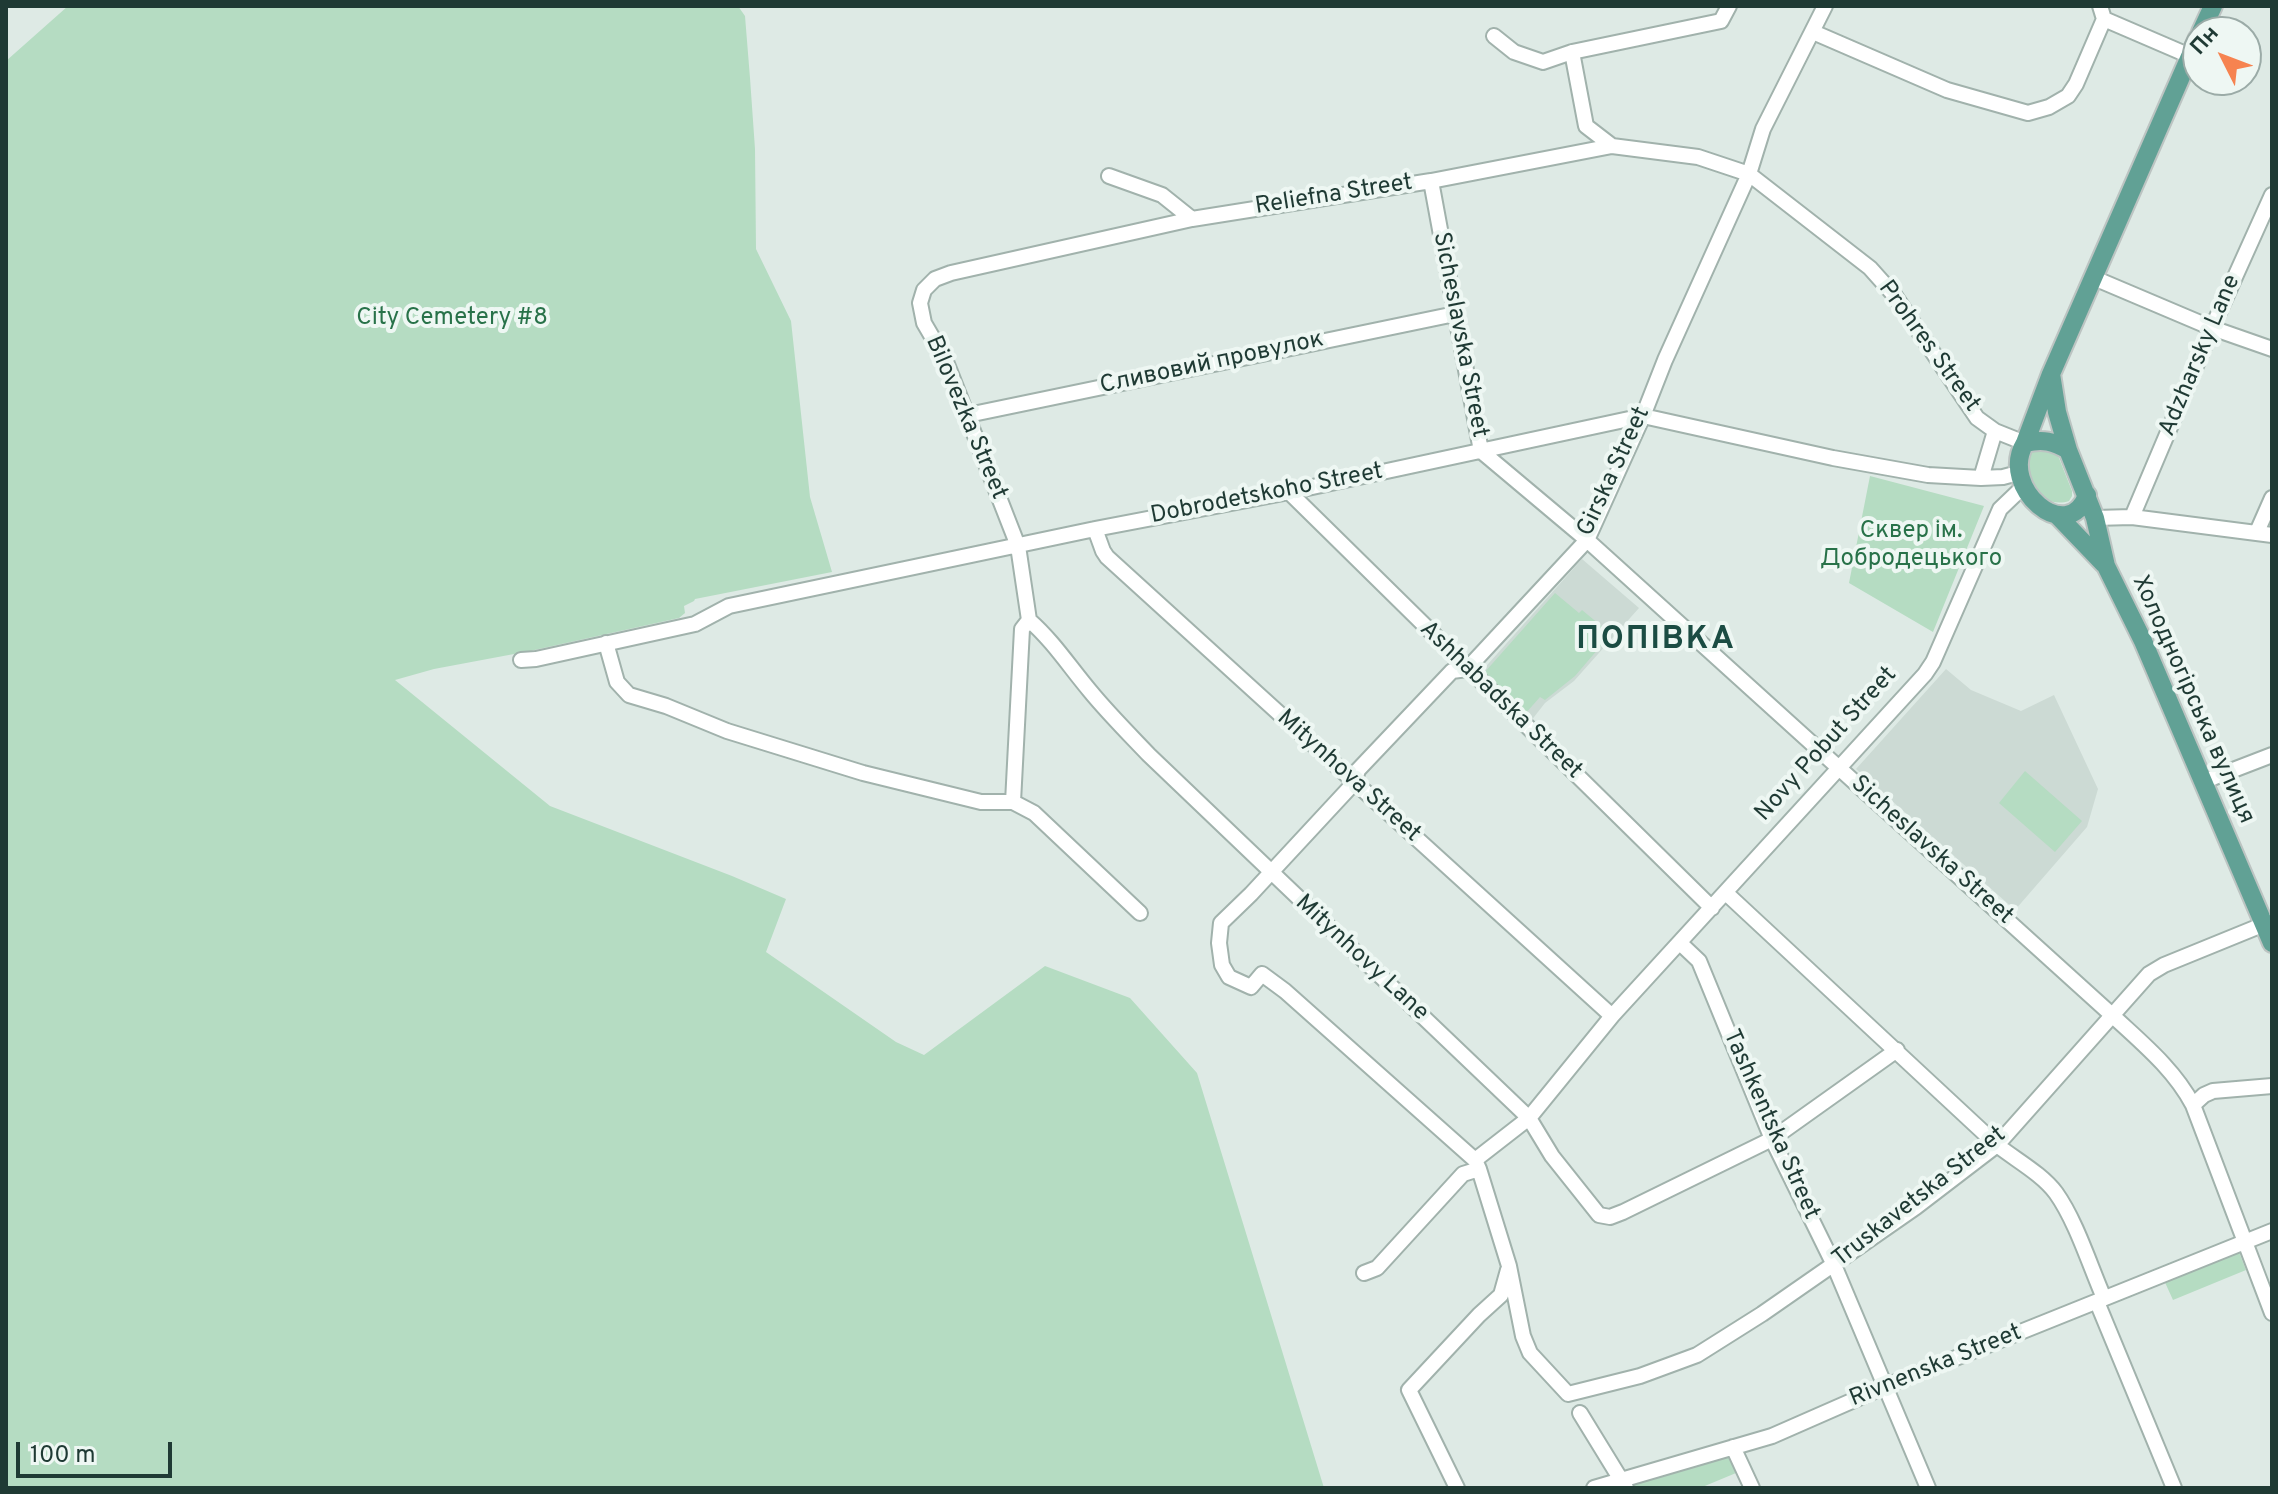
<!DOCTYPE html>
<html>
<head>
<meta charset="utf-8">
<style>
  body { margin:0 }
  #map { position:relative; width:2278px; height:1494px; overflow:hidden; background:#deeae5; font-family:Overpass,sans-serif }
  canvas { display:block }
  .frame { position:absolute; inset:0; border:8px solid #1f3a34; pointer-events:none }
  .north { position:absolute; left:2182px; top:16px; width:80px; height:80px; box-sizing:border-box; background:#eef7f3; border:2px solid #9baba7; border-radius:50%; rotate:312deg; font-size:22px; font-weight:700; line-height:32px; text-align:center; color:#1f3a34 }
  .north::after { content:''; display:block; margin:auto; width:28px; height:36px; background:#f68350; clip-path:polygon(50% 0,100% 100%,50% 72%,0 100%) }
  .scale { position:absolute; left:16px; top:1442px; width:156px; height:36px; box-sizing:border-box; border:4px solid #1f3a34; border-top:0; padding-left:10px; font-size:24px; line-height:28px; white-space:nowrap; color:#1f3a34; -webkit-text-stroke:6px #eef7f3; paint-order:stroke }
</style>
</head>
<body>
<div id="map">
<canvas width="2278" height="1494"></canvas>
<div class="frame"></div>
<div class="north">Пн</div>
<div class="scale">100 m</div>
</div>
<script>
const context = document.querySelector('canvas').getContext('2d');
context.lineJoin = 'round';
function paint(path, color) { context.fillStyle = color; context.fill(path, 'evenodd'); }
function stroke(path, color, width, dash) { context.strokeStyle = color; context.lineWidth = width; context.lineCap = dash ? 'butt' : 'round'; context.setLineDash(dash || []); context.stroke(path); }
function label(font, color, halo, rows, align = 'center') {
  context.font = font + ' Overpass,sans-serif'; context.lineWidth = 8; context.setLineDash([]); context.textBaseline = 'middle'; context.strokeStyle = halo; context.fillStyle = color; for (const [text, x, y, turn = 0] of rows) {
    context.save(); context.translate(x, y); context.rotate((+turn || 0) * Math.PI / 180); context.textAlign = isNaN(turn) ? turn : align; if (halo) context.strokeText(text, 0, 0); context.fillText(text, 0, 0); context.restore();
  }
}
const built = new Path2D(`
  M1582 559 1639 608 1574 681 1545 703 1527 726 1480 673Z
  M1946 669 1971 690 2021 711 2054 695 2098 789 2087 827 2015 910 1856 769Z`);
const green = new Path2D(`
  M68 6H738L745 16 750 78 755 149 756 249 791 321 810 497 832 572 695 599 694 601 684 606 685 613 679 618 530 651 434 669 395 680 550 806 732 876 786 899 766 952 896 1042 924 1055 1045 966 1130 998 1197 1073 1324 1488H6V61Z
  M2042 445 2057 453 2072 491V496L2069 501C2055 506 2040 499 2032 486 2028 479 2027 467 2025 458L2029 451Z
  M1870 476 1984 506 1933 632 1849 583Z
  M1555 593 1579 613 1582 610 1611 634 1575 676 1545 700 1540 697 1525 714 1485 680 1484 673Z
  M2025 771 2082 821 2055 852 1999 803Z
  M2237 1247 2246 1270 2173 1300 2163 1278Z
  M1730 1453 1736 1473 1700 1488H1632L1629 1481Z`);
const minor = new Path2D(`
  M2104 19 2190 56
  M1813 32 1947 90 2028 113 2049 107 2068 96 2076 84 2104 19 2100 6
  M1494 36 1514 52 1543 62 1572 52 1721 21 1729 6
  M1572 52 1586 126 1612 146
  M1109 176 1162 195 1192 219
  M1431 181 1481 451 1587 540 2113 1016C2142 1043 2174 1069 2193 1105L2272 1313
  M2094 278 2212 328 2272 349
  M968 415 1455 314
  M1981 478 1995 431
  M1289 492 1712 908
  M2132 517 2212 328 2272 195
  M2095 518 2132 517 2272 535
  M1095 529 1103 551 1107 557 1612 1016
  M2257 532 2272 498
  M606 643 617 682 629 695 666 706 727 731 863 773 981 802H1013L1034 813 1140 913
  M521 660 536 659 695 624 729 606 1095 529 1289 492 1643 416 1833 458 1928 475 1981 478 2003 477 2018 473
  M2202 782 2272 755
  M1013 802 1022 629 1029 620
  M1726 893 1997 1145C2016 1160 2042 1174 2056 1193 2076 1221 2090 1266 2104 1298
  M1680 943 1699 961 1772 1139 1834 1265 1928 1488
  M1897 1050 1772 1139 1623 1212 1610 1217 1599 1215 1552 1156 1529 1118 1149 755C1129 734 1108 713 1090 691 1069 666 1053 641 1029 620L1018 546 945 359 924 323 920 303 924 290 935 279 951 273 1192 219 1431 181 1612 146 1698 157 1749 174 1870 268 1895 296 1977 418 1995 431 2025 443
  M2193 1105 2204 1095 2213 1091 2272 1086
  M1475 1160 1285 991 1262 974 1251 987 1229 977 1222 965 1219 943 1221 923 1251 894 1354 783 1358 770 1452 671 1467 669 1587 540 1643 416 1665 360 1749 174 1763 129 1825 6
  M1479 1169 1509 1266 1523 1336 1530 1353 1568 1394 1640 1376 1697 1355 1762 1314 1916 1207 1997 1145 2149 974 2164 965 2272 921
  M1364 1273 1377 1268 1463 1174 1479 1169 1475 1160 1529 1118 1612 1016 1925 674 1933 662 2000 509 2023 487
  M2097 1302 2174 1488
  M1580 1413 1626 1488
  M1733 1447 1752 1488
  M1457 1488 1409 1390 1479 1315 1501 1295 1508 1270
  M1594 1488 1772 1436 1886 1386 2272 1231`);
const major = new Path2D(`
  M2201 32 2213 6
  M2051 374 2057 412 2068 450 2095 518 2106 566 2143 641 2272 943
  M2025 443C2043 439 2053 441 2068 450
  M2087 495C2068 547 1998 488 2025 443L2051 374 2198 38
  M2058 516 2104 564`);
const streetNames = [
  ["Reliefna Street",1334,196,-9],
  ["Sicheslavska Street",1459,335,79],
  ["Prohres Street",1928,347,54],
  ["Adzharsky Lane",2201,356,-67],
  ["Сливовий провулок",1212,364,-12],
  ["Bilovezka Street",965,418,67],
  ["Girska Street",1615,472,-65],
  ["Dobrodetskoho Street",1267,495,-11],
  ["Холодногірська вулиця",2192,700,66],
  ["Ashhabadska Street",1500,701,44],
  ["Novy Pobut Street",1827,745,-48],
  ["Mitynhova Street",1348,777,42],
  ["Sicheslavska Street",1931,851,42],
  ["Mitynhovy Lane",1361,959,43],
  ["Tashkentska Street",1770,1125,66],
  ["Truskavetska Street",1920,1198,-38],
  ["Rivnenska Street",1936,1367,-22]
];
const parkNames = [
  ["City Cemetery #8",452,319],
  ["Сквер ім.",1911,532],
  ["Добродецького",1911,560]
];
const districtNames = [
  ["ПОПІВКА",1656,642]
];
paint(built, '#ccdad4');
paint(green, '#b5dcc2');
stroke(minor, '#a1b2ac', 18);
stroke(major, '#bcc4c2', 22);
stroke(minor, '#fff', 14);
stroke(major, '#61a195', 18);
label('24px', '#1f3a34', '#eef7f3', streetNames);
label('24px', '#287249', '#eef7f3', parkNames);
context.letterSpacing = '2px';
label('bold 32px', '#1b4c43', '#eef7f3', districtNames);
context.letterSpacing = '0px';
</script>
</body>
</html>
